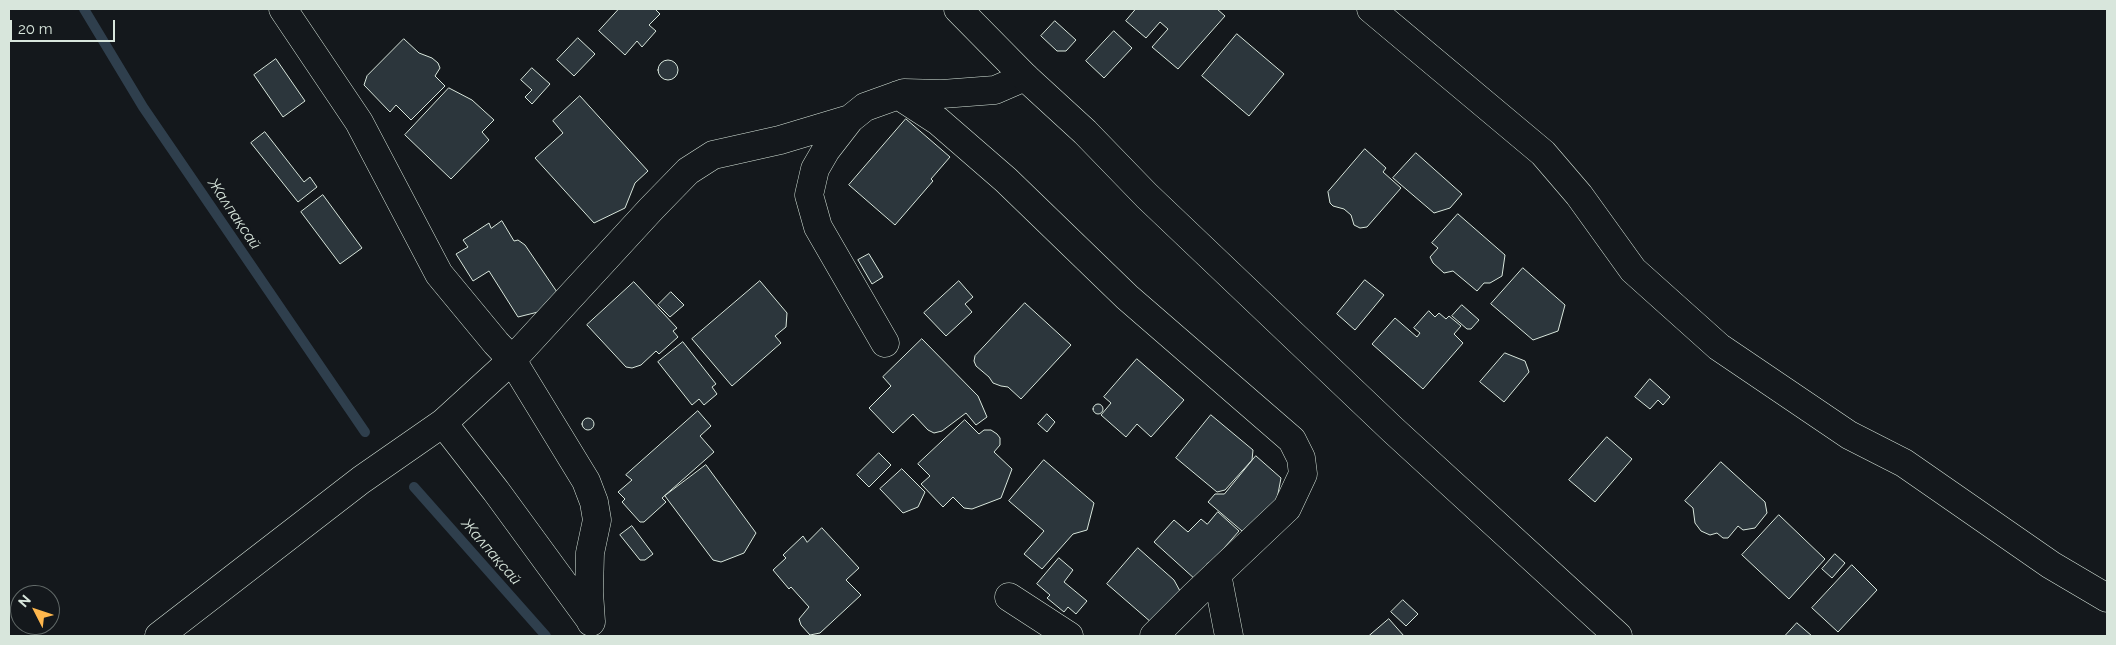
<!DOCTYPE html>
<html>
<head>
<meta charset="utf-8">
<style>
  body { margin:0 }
  #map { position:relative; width:2116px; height:645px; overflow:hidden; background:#14181c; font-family:Raleway,sans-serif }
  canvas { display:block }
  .frame { position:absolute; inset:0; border:10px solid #d8e6dc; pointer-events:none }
  .north { position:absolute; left:10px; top:585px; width:50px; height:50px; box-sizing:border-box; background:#14181c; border:1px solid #626a69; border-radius:50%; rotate:311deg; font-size:14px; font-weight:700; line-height:20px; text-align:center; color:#d8e6dc }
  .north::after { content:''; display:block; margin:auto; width:18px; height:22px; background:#ffb74d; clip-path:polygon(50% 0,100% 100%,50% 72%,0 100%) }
  .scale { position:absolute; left:10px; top:20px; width:105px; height:22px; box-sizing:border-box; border:2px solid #d8e6dc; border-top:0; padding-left:6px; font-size:15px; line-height:18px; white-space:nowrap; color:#d8e6dc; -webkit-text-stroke:4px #14181c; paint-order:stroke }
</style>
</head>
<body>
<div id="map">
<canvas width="2116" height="645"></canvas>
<div class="frame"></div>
<div class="north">N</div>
<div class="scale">20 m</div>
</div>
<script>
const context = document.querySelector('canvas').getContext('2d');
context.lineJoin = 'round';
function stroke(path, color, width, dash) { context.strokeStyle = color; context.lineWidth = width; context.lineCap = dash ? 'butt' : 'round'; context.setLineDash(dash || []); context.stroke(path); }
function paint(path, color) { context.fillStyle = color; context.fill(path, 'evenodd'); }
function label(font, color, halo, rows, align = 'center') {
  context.font = font + ' Raleway,sans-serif'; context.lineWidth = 4; context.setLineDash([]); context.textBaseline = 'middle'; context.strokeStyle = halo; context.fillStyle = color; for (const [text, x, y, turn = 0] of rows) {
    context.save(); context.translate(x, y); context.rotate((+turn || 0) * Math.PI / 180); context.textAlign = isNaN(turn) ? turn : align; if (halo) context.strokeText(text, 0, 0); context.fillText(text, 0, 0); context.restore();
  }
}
const stream = new Path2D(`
  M84 9 143 107 365 432
  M414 487 546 636`);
const building = new Path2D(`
  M619 9H655L660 14 649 25 656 31 642 47 637 41 625 55 599 31Z
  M1136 9H1217L1225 16 1178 69 1152 47 1168 29 1160 22 1146 38 1126 21Z
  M1055 21 1076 40 1066 51H1057L1041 36Z
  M1114 31 1132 48 1104 78 1086 61Z
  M1237 34 1284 74 1249 116 1202 76Z
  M578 38 595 54 574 76 557 60Z
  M404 39 419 53 432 58 438 63 440 68 435 76 445 86 411 120 396 105 390 112 364 85 367 76Z
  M276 59 305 101 283 117 254 75Z
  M658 70a10 10 0 1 1 20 0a10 10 0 1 1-20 0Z
  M532 68 550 84 532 104 525 97 532 90 521 80Z
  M449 88 472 100 494 120 482 132 489 140 451 179 405 135Z
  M580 96 648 171 635 183 625 208 594 223 535 158 563 133 553 121Z
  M906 119 950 157 931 179 933 181 895 225 849 185Z
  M265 132 304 182 310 177 317 187 298 202 251 143Z
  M1365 149 1386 168 1383 172 1401 188 1367 227 1360 228 1354 225 1351 215 1344 209 1333 206 1330 203 1328 192Z
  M1416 153 1462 194 1450 208 1434 213 1393 178Z
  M323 195 362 248 340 264 301 212Z
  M1458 214 1505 255 1502 276 1490 283H1484L1477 291 1453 271 1444 273 1433 263 1430 257 1438 248 1432 243Z
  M502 221 514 241 518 240 525 245 557 292 542 311 518 317 489 271 473 281 456 254 468 247 463 240 489 223 491 228Z
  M869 254 883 277 872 284 858 260Z
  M1523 268 1565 305 1558 331 1533 340 1491 304Z
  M1365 280 1384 295 1355 330 1337 314Z
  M760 281 787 313 786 327 775 336 781 343 732 386 692 339Z
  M959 281 973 297 965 304 972 312 946 336 924 313Z
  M634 282 677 328 673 331 678 337 659 354 656 351 641 365 632 368 626 367 587 325Z
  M671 292 684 305 670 317 658 305Z
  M1025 303 1071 345 1021 399 1008 387 1001 386 993 383 989 377 976 366 974 361 975 356Z
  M1462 305 1479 320 1471 329H1467L1452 316Z
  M1429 311 1435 317 1439 313 1446 319 1449 316 1461 326 1454 334 1463 343 1423 389 1372 344 1395 318 1417 337 1420 333 1414 328Z
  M922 339 978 396 987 417 976 425 966 413 942 431 934 433 928 430 913 414 893 433 869 408 891 386 883 377Z
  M683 342 716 384 712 387 717 394 704 405 699 399 692 405 658 362Z
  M1505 353 1525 361 1529 372 1504 402 1480 382Z
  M1137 359 1184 400 1151 437 1137 424 1126 437 1101 415 1111 403 1104 397Z
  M1650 379 1670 397 1663 405 1658 400 1650 409 1635 397Z
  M1093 409a5 5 0 1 1 10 0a5 5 0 1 1-10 0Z
  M698 411 711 426 700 436 714 452 662 498 666 502 644 522H640L622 502 625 499 618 492 632 480 626 475Z
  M1047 414 1055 422 1047 432 1038 424Z
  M1211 415 1253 450 1252 460 1225 490 1217 492 1176 458Z
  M582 424a6 6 0 1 1 12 0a6 6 0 1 1-12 0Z
  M965 420 979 434 984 430H991L997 434 1000 438V445L994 452 1012 469 1001 498 972 509 964 508 953 497 943 507 921 484 930 476 918 464Z
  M1607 437 1632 459 1595 502 1569 480Z
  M879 453 891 465 869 487 857 475Z
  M1256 456 1281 478 1277 499 1250 529 1242 531 1208 502 1215 494H1224Z
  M1044 460 1094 503 1087 530 1073 534 1042 569 1024 554 1044 531 1009 501Z
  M1721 462 1765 502 1767 513 1755 528 1743 530 1738 526 1728 538H1723L1717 533 1710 535 1701 531 1695 523 1693 508 1685 501Z
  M706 465 756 533 744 553 721 562 713 560 665 496Z
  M902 469 925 492 918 507 903 513 880 489Z
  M1218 512 1239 531 1196 580 1154 542 1174 520 1188 532 1201 519 1207 524Z
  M1779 515 1825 559 1789 599 1742 555Z
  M632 526 653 554 645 560H640L620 535Z
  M822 528 859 568 846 580 861 595 820 633 810 635 801 625 799 619 809 607 791 587 789 589 773 570 786 558 783 555 803 536 807 542Z
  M1138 548 1174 580 1180 591 1152 623 1107 584Z
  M1835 554 1845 563 1832 578 1822 569Z
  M1059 558 1073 570 1064 582 1087 601 1076 614 1068 607 1064 612 1047 598 1050 595 1037 584Z
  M1852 565 1877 590 1838 632 1812 608Z
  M1403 600 1418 614 1406 626 1391 612Z
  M1389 619 1404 636H1369Z
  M1797 623 1812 636H1785Z`);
const minor = new Path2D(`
  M283 9 359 122 439 274 496 343 512 360 586 481 594 502 597 520 590 553 589 592 591 622
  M1371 9 1543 153 1579 195 1633 270 1719 347 1849 435 1904 463 2051 565 2107 598
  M898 95 938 121 1006 180 1127 297 1292 440 1301 458 1303 474 1287 508 1194 596 1154 636
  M885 343 818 227 809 195 815 169 826 150 850 119 865 107 904 93 942 94 995 90 1025 77
  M443 423 496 491 591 621
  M1217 574 1229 636
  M1009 597 1069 636
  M159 636 361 480 443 423 512 360 651 209 688 171 713 155 780 140 850 119`);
const secondary = new Path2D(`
  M958 9 1025 77 1085 132 1147 196 1393 430 1618 636`);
const waterNames = [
  ["Жалпақсай",234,214,56],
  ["Жалпақсай",491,552,49]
];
stroke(stream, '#2f3f4d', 10);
paint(building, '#2c363c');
stroke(building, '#d8e6dc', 1);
stroke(minor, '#d8e6dc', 29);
stroke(secondary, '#d8e6dc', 29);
stroke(minor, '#14181c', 28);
stroke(secondary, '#14181c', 28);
label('italic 15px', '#d8e6dc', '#14181c', waterNames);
</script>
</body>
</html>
